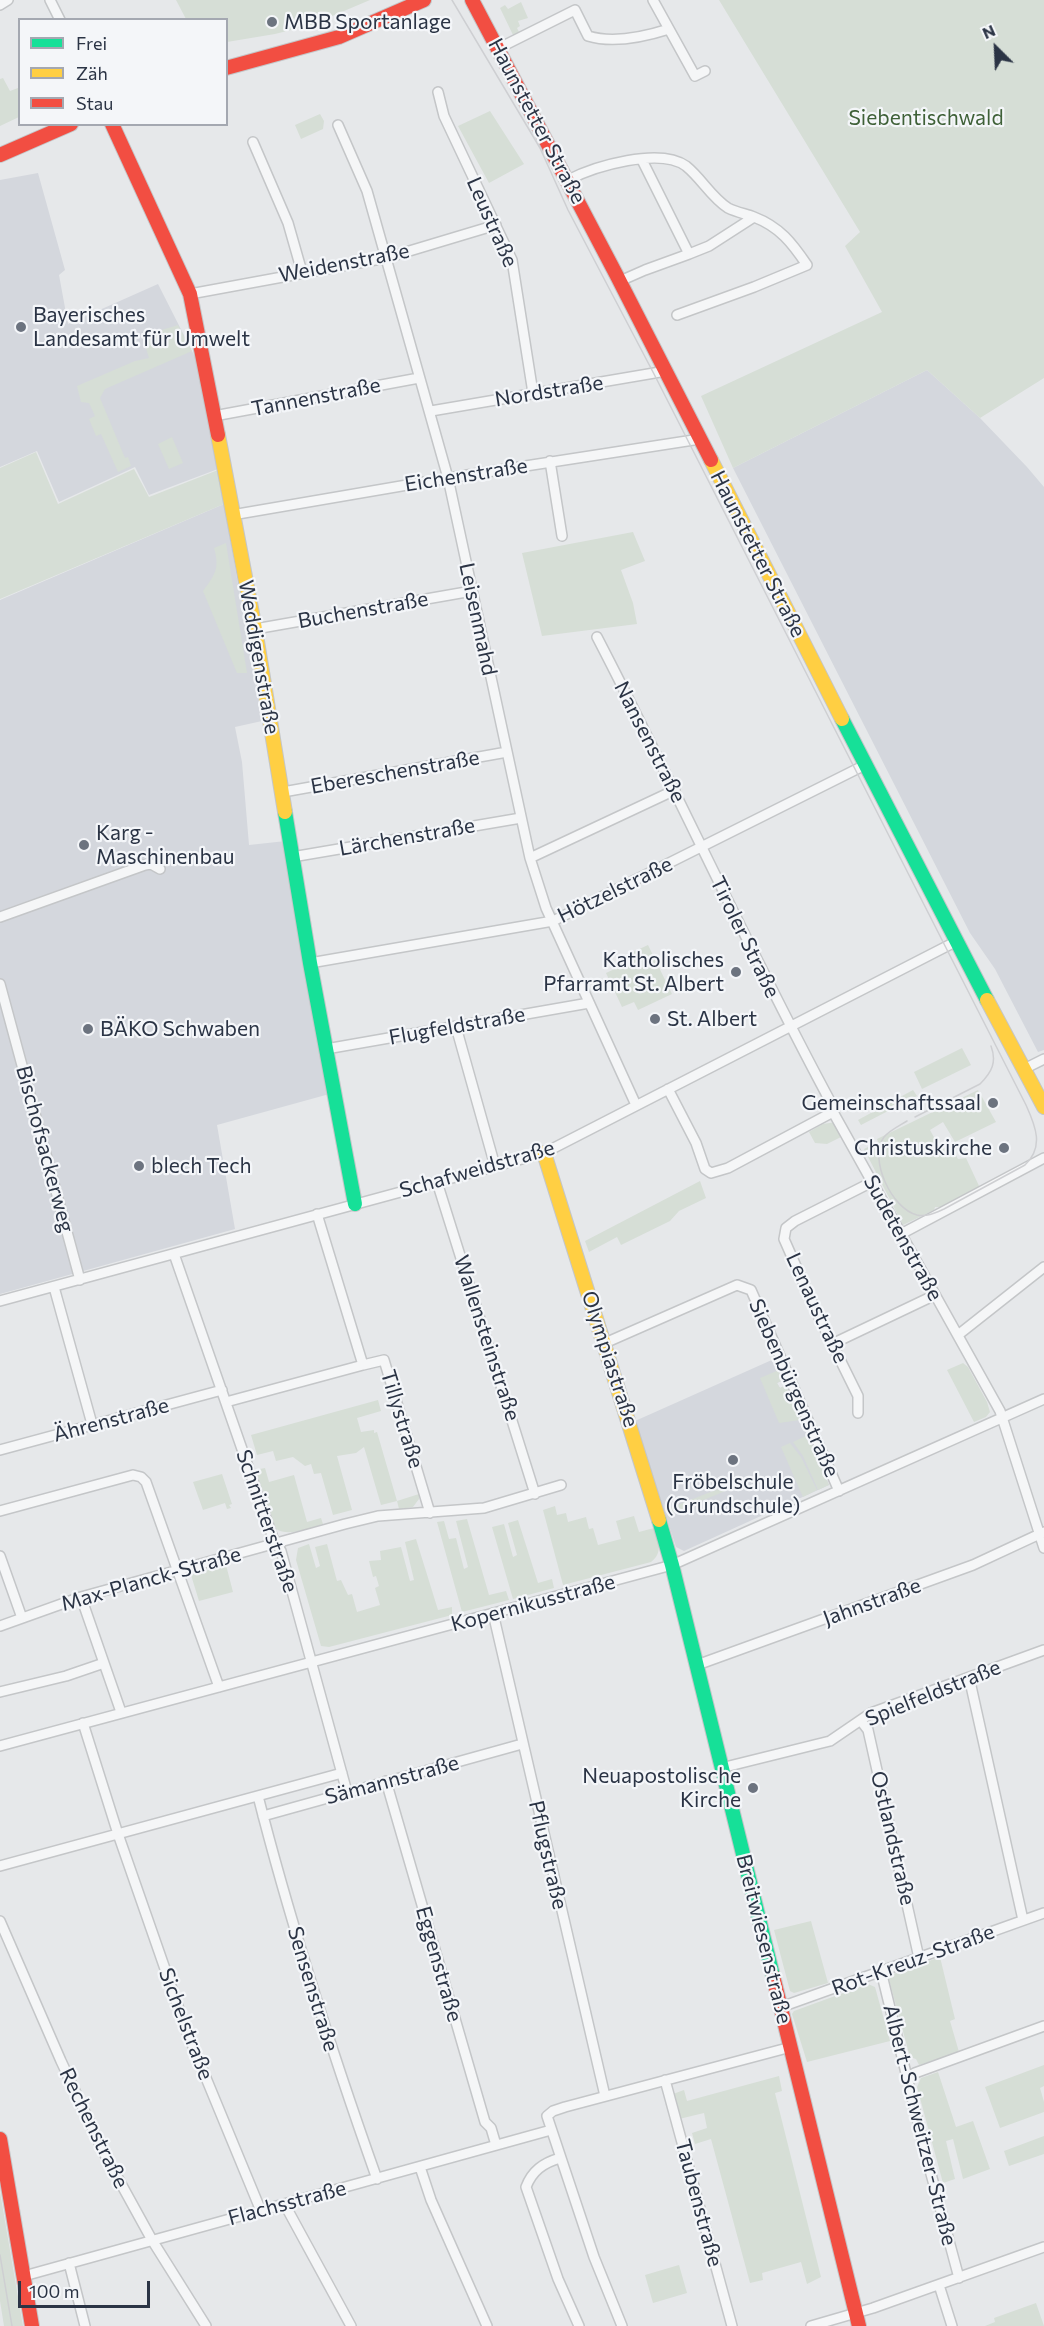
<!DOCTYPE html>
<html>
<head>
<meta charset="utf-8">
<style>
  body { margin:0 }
  #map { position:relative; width:1044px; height:2326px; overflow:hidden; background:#e6e8ea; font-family:Commissioner,sans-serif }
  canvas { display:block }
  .legend { position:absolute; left:18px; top:18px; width:210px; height:108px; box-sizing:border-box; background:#f4f6f9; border:2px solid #a4a8b1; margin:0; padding:8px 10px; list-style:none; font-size:18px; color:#2b3445 }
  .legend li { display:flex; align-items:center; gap:12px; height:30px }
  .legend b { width:30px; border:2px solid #a4a8b1 }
  .north { position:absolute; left:966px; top:18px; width:60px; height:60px; -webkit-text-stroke:4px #f4f6f9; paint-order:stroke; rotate:336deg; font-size:16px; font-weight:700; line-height:24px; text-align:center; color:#2b3445 }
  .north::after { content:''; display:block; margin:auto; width:21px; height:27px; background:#2b3445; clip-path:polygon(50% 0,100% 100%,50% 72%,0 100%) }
  .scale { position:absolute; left:18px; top:2281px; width:132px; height:27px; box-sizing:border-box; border:3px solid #2b3445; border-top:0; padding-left:8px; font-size:18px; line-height:21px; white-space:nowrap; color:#2b3445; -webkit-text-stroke:4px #f4f6f9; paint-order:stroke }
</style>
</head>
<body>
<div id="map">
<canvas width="1044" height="2326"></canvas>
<ul class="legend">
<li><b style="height:8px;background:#16e098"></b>Frei</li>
<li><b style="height:8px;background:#ffcf43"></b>Zäh</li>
<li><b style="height:8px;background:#f24e42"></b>Stau</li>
</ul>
<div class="north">N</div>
<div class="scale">100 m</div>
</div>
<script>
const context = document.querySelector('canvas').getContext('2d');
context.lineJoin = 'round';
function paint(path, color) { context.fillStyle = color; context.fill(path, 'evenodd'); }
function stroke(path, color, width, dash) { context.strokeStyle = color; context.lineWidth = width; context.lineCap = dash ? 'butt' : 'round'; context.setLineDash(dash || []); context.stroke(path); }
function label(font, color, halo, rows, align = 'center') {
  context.font = font + ' Commissioner,sans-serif'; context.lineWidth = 4.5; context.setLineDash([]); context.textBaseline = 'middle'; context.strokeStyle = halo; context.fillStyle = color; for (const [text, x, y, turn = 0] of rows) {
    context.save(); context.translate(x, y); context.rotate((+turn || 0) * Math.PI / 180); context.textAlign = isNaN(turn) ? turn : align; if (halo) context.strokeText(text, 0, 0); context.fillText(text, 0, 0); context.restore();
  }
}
const built = new Path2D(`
  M38 173 65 270 59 275 68 324 158 284 198 363 218 469 149 495 135 467 59 502 37 451 0 467V180Z
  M927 370 980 418 1027 467 1044 487V1050L1038 1052 995 969 970 933 733 468Z
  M224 504 262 721 235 727 242 762 249 845 295 840 333 1093 217 1125 235 1229 0 1294V600Z
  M774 1359 783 1380 777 1383 780 1388 786 1385 789 1394 784 1397 786 1402 792 1400 829 1485 684 1551 676 1547 635 1421Z`);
const green = new Path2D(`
  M176 0H370L311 25 275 34 227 42 226 20 186 19Z
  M719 0H1044V378L980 418 927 370 733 468 701 396 882 312 845 246 860 232Z
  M521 2 528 18 518 21 520 26 517 28 520 34 514 37 500 8 505 5 508 9Z
  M3 78 10 91 18 88 19 92V117L0 126V79Z
  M490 111 524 164 489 183 458 126Z
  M320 114 324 121 323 129 301 139 295 125Z
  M178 325 192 351 105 389 100 398 125 458 128 457 131 466 118 472 101 434 96 436 89 419 95 416 89 403 81 402 77 386 135 361 149 358 142 336Z
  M172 437 183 463 169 469 158 444Z
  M36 452 58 504 134 469 149 497 218 470 224 504 0 599V468Z
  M633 532 645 561 621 570 633 603 637 624 542 636 522 553Z
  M226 543 247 673H237L203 591C215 575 220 568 214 548Z
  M648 945 672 994 638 1010 634 1002 622 1007 606 973 623 965 620 958Z
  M962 1048 971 1065 922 1089 914 1072Z
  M913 1090 917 1096 861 1125 858 1120Z
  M978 1090 996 1122 955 1142 943 1122 930 1130 941 1150 950 1145 958 1159 966 1158 980 1188 942 1207H935L934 1210 903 1225 864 1149 878 1142 877 1139Z
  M836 1122 843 1136 827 1144 815 1143 809 1132 823 1124Z
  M700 1181 706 1198 679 1211 670 1221 621 1245 617 1237 589 1252 585 1241Z
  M963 1363 968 1367 987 1402 990 1412 986 1417 974 1422 947 1370Z
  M779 1370 783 1380 777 1383 780 1388 786 1385 789 1394 784 1397 786 1402 792 1400 800 1420 779 1423 760 1378Z
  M378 1400 381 1411 357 1418 361 1432 374 1430V1433L377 1432 397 1501 419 1494V1499L413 1507 399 1509 397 1501 381 1505 364 1447 356 1453 337 1456 352 1510 333 1515 321 1473 314 1474 311 1464 305 1466 293 1457 276 1461 273 1451 257 1455 251 1435Z
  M808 1435 829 1485 818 1490 803 1456 793 1442Z
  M790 1443 801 1457 817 1490 803 1497 781 1447Z
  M265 1468 269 1482 294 1475 307 1522 321 1518 323 1524C310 1528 289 1537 276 1529L255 1470Z
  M222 1474 232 1504 229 1505 231 1508 227 1509 225 1503 203 1510 193 1482Z
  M751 1476 752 1480 672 1513 670 1508Z
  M555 1506 557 1515 566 1513 568 1522 586 1517 589 1529 593 1528 598 1545 621 1539 616 1521 634 1516 639 1532 654 1528C659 1541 663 1553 651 1562L563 1585 543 1510Z
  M467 1519 489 1595 506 1591 509 1600 462 1612 437 1522 444 1521 449 1539 456 1538 464 1569 468 1567 456 1521Z
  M518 1520 538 1583 552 1579 554 1588 513 1599 492 1527 504 1524 513 1557 517 1555 508 1523Z
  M416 1539 438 1610 452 1607V1615L329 1647 321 1646 296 1560 298 1548 309 1544 316 1568 320 1566 315 1547 327 1544 337 1581 341 1580 348 1595 352 1594 357 1612 380 1605 375 1588 379 1586 376 1576 373 1577 369 1561 381 1560 380 1551 401 1547 410 1581 414 1580 405 1542Z
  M226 1565 233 1592 199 1601 191 1575Z
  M811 1921 828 1983 794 1993 790 1991 774 1930Z
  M940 1957 955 2019 950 2021 959 2052 919 2065 916 2059 910 2057 888 1976Z
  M868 1984 875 1987 890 2041 807 2062 792 2014 794 2011Z
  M1044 2065V2086L1040 2088 1044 2102V2112L1000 2128 985 2087Z
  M938 2072 956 2127 973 2121 990 2169 963 2179 953 2139 946 2141 955 2179 943 2183 917 2087 921 2078Z
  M779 2076 782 2091 775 2093 821 2277 807 2284 801 2262 762 2273 763 2280 750 2283 711 2139 695 2144 692 2133 707 2128 704 2113 679 2119 673 2094 684 2090 687 2101Z
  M1044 2136V2154L1009 2166 1004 2151Z
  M0 2192 23 2326H4L0 2301Z
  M679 2265 687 2293 653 2303 645 2275Z
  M1036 2303 1044 2326H985L995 2322 994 2318Z`);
const street = new Path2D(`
  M50 0 60 20
  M653 0 695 76 705 71
  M0 5 8 0
  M499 48 575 10 588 36C614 44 644 37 669 29
  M438 92 444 116 512 260 533 393
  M338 125 367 191 448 478 530 858 546 908 636 1105
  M253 142 288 223 302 272
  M642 160 689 254 709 246 754 217
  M568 180C595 166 660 147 686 166 702 179 711 197 728 208 736 212 746 214 754 217 780 227 792 243 807 265L754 287 677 315
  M620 281 645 270 689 254
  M190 294 386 258 496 225
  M431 411 666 371
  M214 416 419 378
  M550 461 562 536
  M232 515 448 478 700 439
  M255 629 472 591
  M597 637C677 791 748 949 830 1101L833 1112 1000 1411 1044 1548
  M283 792 507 752
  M292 857 521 818
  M530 858 675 790
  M0 917 145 865 151 864 160 869
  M310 963 553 921 865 765
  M0 984 80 1280
  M456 1027 495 1166
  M326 1049 589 1003
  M1024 1069 1044 1059
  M668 1089 696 1143 705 1169 711 1173 728 1168 833 1112
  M437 1182 535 1494
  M317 1214 363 1365 384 1360 430 1513
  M901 1234 1044 1158
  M174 1254 273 1538 281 1551 347 1792
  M54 1287 92 1424
  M0 1301 544 1153 955 942
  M958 1335 1044 1267
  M605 1343 737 1285 751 1290 839 1491
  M832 1344 935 1295
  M226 1402 363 1365
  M858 1413V1396L814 1307 784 1239 786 1228 795 1221 872 1182
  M0 1450 222 1390
  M0 1511 133 1475 141 1477 146 1482 219 1687
  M0 1556 22 1618
  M81 1597 121 1712
  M493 1613 605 2096
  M0 1626 81 1597 345 1524 378 1516 484 1508 561 1485
  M697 1665 973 1565 1044 1532
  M969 1677 1023 1920
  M0 1692 66 1676 104 1663
  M861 1721 868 1730 919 1958
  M83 1723 118 1834 187 2032 261 2211
  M0 1746 672 1565 1044 1399
  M721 1768 830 1741 871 1713 1044 1650
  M386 1781 485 2122 491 2128 496 2145
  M258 1796C291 1926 332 2052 377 2179
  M263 1816 522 1744
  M0 1866 342 1773
  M0 1921 61 2061 103 2151 152 2240 206 2326
  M881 1971 927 2159 959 2278
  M781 2007 1044 1913
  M908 2079 915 2073 1044 2026
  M665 2080 732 2326
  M560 2158C543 2163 532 2171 526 2187L558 2279 579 2326
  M420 2167 431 2200 487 2326
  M285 2205 351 2326
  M69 2263 85 2326
  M24 2276 551 2130
  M939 2285 952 2326
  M622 2326 594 2257 547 2116 553 2111 565 2107 791 2047
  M811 2326 873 2308 1044 2247`);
const fast = new Path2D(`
  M842 719 987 1000
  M285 812 310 963 355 1204
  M659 1520 672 1565 773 1976`);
const slow = new Path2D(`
  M218 435 255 629 285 812
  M711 460 842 719
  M987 1000 1044 1107
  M544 1153 659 1520`);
const jam = new Path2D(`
  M472 0 617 276 711 460
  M226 68 339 37 424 0
  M112 124 190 294 218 435
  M0 155 71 124
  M773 1976 859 2326
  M0 2139 32 2326`);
const tram = new Path2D(`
  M452 0 540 148 568 210 654 374 1026 1105C1036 1127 1044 1147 1025 1165L944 1209C935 1213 927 1217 917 1215 892 1209 868 1159 884 1137 890 1130 899 1126 907 1121
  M915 1117 980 1084C992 1072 997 1062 991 1046
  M0 2255 12 2326`);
const markers = [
  [272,22,6,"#6c737f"],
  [21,327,6,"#6c737f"],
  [84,845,6,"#6c737f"],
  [736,972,6,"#6c737f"],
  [655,1019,6,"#6c737f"],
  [88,1029,6,"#6c737f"],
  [993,1103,6,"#6c737f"],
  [1004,1148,6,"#6c737f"],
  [139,1166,6,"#6c737f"],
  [733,1460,6,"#6c737f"],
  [753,1788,6,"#6c737f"]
];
const poiNames = [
  ["MBB Sportanlage",284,22],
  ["Bayerisches",33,315],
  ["Landesamt für Umwelt",33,339],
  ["Karg -",96,833],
  ["Maschinenbau",96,857],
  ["Katholisches",724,960,"right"],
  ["Pfarramt St. Albert",724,984,"right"],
  ["St. Albert",667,1019],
  ["BÄKO Schwaben",100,1029],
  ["Gemeinschaftssaal",981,1103,"right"],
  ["Christuskirche",992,1148,"right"],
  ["blech Tech",151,1166],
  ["Fröbelschule",733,1482,"center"],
  ["(Grundschule)",733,1506,"center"],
  ["Neuapostolische",741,1776,"right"],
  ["Kirche",741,1800,"right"]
];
const parkNames = [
  ["Siebentischwald",926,118]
];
const streetNames = [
  ["Haunstetter Straße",537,121,62],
  ["Leustraße",492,222,66],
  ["Weidenstraße",344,263,-11],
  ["Nordstraße",549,391,-9],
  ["Tannenstraße",316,397,-11],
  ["Eichenstraße",466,475,-9],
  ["Haunstetter Straße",758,554,63],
  ["Buchenstraße",363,610,-10],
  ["Leisenmahd",478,619,78],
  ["Weddigenstraße",259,657,80],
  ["Nansenstraße",650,742,63],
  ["Ebereschenstraße",395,772,-10],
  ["Lärchenstraße",407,837,-10],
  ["Hötzelstraße",615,890,-26],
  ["Tiroler Straße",745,937,64],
  ["Flugfeldstraße",457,1026,-10],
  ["Bischofsackerweg",45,1149,75],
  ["Schafweidstraße",477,1169,-16],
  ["Sudetenstraße",903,1238,61],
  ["Lenaustraße",817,1308,65],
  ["Wallensteinstraße",487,1338,72],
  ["Olympiastraße",610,1359,72],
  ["Siebenbürgenstraße",794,1388,66],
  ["Tillystraße",402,1419,73],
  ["Ährenstraße",111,1420,-15],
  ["Schnitterstraße",267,1521,71],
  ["Max-Planck-Straße",151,1579,-16],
  ["Jahnstraße",872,1602,-20],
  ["Kopernikusstraße",533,1603,-15],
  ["Spielfeldstraße",933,1693,-22],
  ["Sämannstraße",392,1780,-15],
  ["Ostlandstraße",893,1838,77],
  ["Pflugstraße",548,1855,77],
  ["Breitwiesenstraße",764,1939,76],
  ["Rot-Kreuz-Straße",913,1960,-20],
  ["Eggenstraße",439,1964,74],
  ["Sensenstraße",313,1989,73],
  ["Sichelstraße",186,2024,69],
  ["Albert-Schweitzer-Straße",920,2125,76],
  ["Rechenstraße",94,2128,64],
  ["Flachsstraße",287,2203,-15],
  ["Taubenstraße",699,2203,75]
];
paint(built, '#d4d7dd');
paint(green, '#d6ded6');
stroke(street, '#c4c6c8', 12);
stroke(fast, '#c4c6c8', 16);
stroke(slow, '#c4c6c8', 16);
stroke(jam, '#c4c6c8', 16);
stroke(street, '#f5f6f7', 9);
stroke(fast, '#16e098', 14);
stroke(slow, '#ffcf43', 14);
stroke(jam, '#f24e42', 14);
stroke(tram, '#cecfd2', 1.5);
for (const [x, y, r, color] of markers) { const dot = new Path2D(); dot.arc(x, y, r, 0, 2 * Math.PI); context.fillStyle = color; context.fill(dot); stroke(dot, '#f4f6f9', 2); }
label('21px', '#2b3445', '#f4f6f9', poiNames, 'left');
label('21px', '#3f6138', '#f4f6f9', parkNames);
label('21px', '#2b3445', '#f4f6f9', streetNames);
</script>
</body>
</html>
